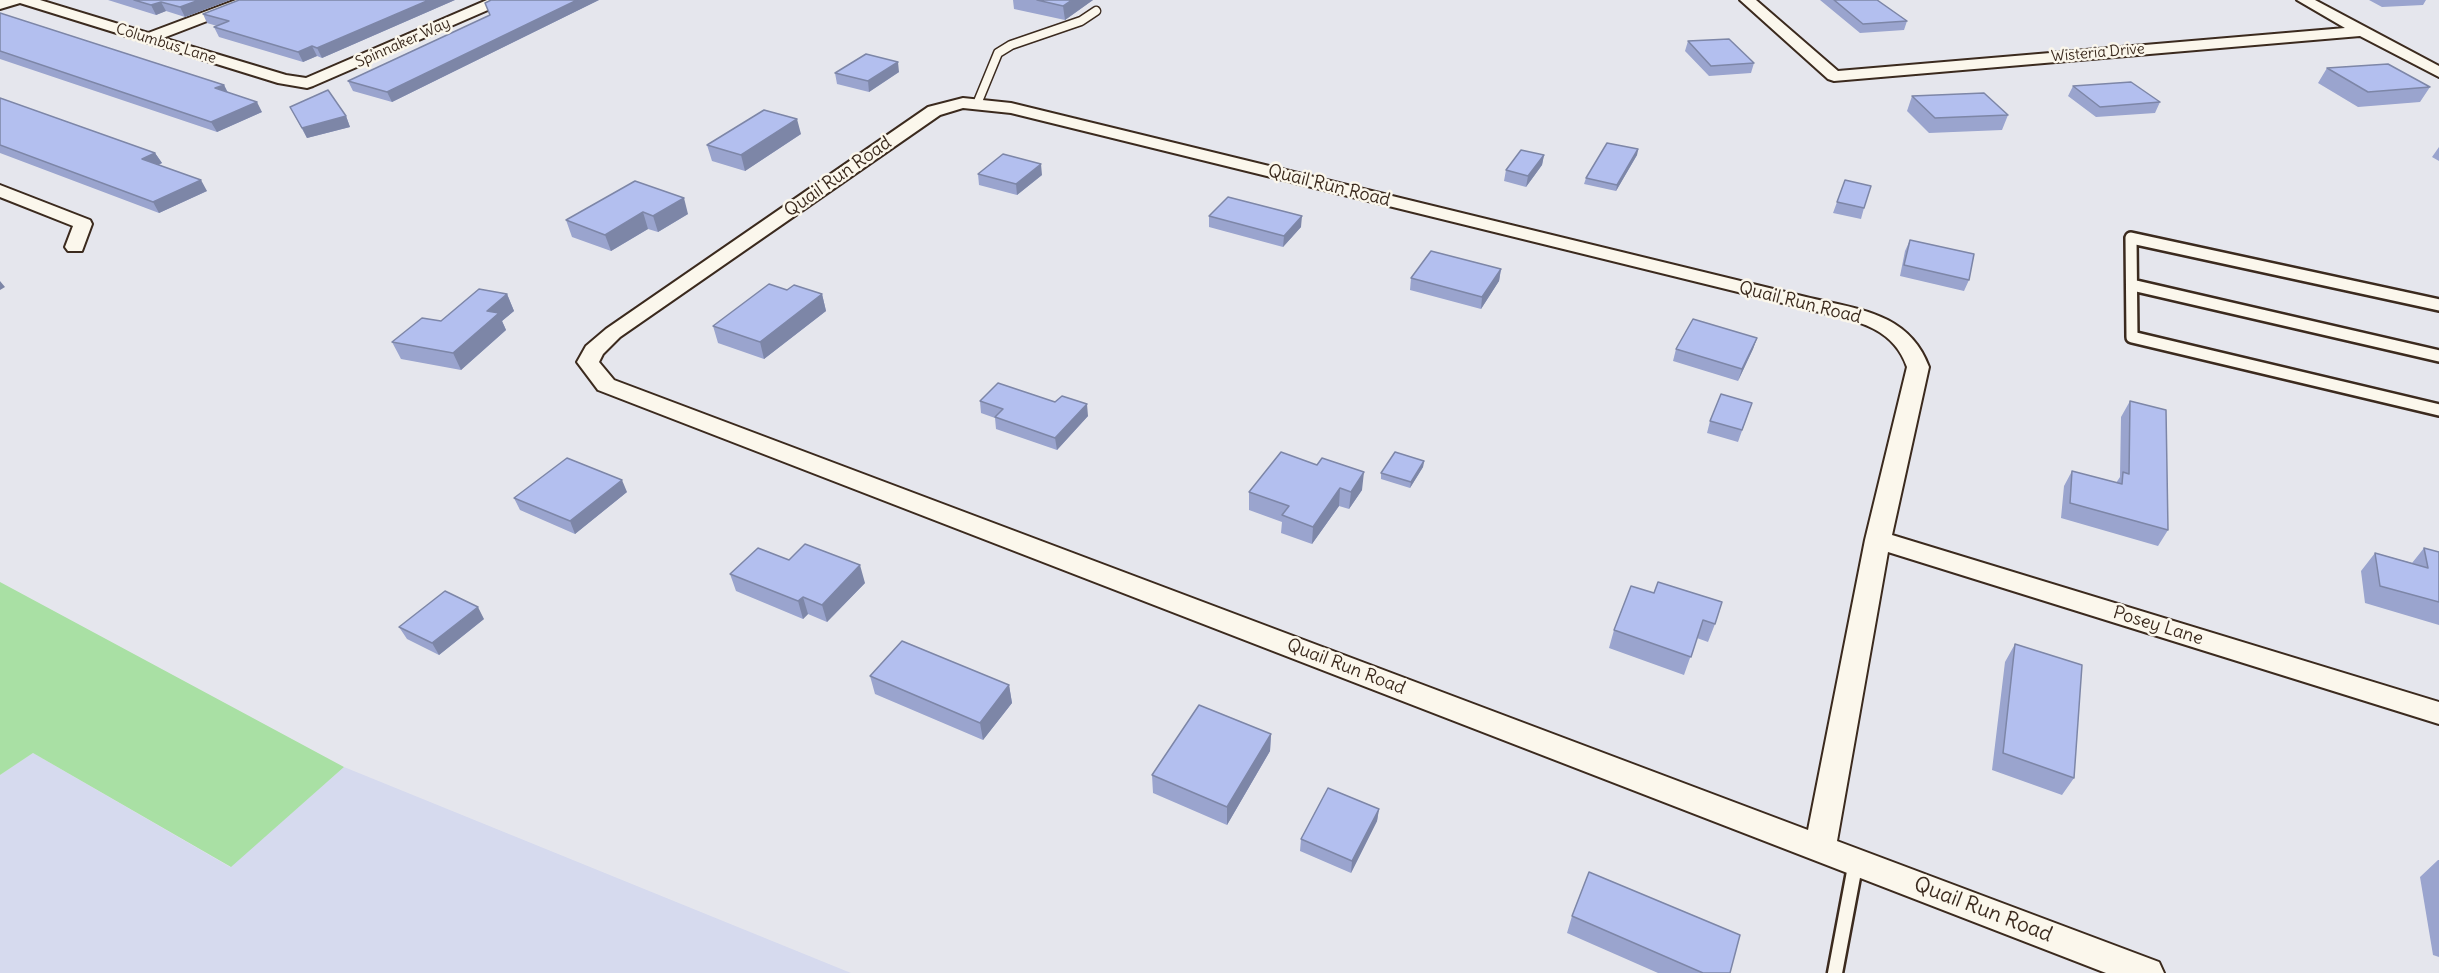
<!DOCTYPE html>
<html>
<head>
<meta charset="utf-8">
<style>
  body { margin:0 }
  canvas { display:block; background:#e5e6ed }
</style>
</head>
<body>
<canvas width="2439" height="973"></canvas>
<script>
const context = document.querySelector('canvas').getContext('2d');
context.lineJoin = 'round';
function paint(path, color) { context.fillStyle = color; context.fill(path, 'evenodd'); }
function stroke(path, color, width, dash) { context.strokeStyle = color; context.lineWidth = width; context.lineCap = dash ? 'butt' : 'round'; context.setLineDash(dash || []); context.stroke(path); }
function label(font, color, halo, rows, align = 'center') {
  context.font = font + ' Delius,sans-serif'; context.lineWidth = 5; context.setLineDash([]); context.textBaseline = 'middle'; context.strokeStyle = halo; context.fillStyle = color; for (const [text, x, y, turn = 0] of rows) {
    context.save(); context.translate(x, y); context.rotate((+turn || 0) * Math.PI / 180); context.textAlign = isNaN(turn) ? turn : align; if (halo) context.strokeText(text, 0, 0); context.fillText(text, 0, 0); context.restore();
  }
}
const built = new Path2D(`
  M33 753 230 867 344 767 851 973H0V775Z`);
const green = new Path2D(`
  M0 582 344 767 231 867 33 753 0 775Z`);
const laneFar2 = new Path2D(`
  M977 104 998 53 1011 45 1081 21 1096 11
  M2131 239H2138`);
const laneFar1 = new Path2D(`
  M2132 285 2439 356
  M2439 305 2131 238 2132 337 2439 410`);
const lane = new Path2D(`
  M1835 973 1856 861`);
const street = new Path2D(`
  M0 0H40L148 33 236 0H256L254 3 163 38 286 75 306 78 487 0H506L504 3 313 86 307 88 278 83 20 3 0 9Z
  M1740 0H1756L1838 71 2345 28 2297 0H2315L2439 66V77L2360 36 1834 81 1828 79Z
  M963 98 1011 103 1806 297C1856 309 1909 312 1929 367L1892 535 2439 702V724L1888 552 1837 841 2159 962 2164 973H2106L598 390 577 362 586 346 606 329 928 107ZM963 108 1011 113 1799 307C1841 319 1891 320 1907 367L1865 540 1808 830 614 380 599 362 603 354 620 337 940 115Z
  M0 185 90 220 92 224 82 251H68L65 247 73 226 0 197Z`);
const wall = new Path2D(`
  M108 0H230L185 17 166 11 156 15Z
  M455 0 322 58 317 56 303 62 219 37 214 27 217 26 207 23 203 14Z
  M599 0 392 102 353 91 348 81 490 15 485 3Z
  M1013 0H1093L1065 20 1014 9Z
  M1820 0H1877L1907 21 1904 30 1860 33Z
  M2369 0H2426L2423 5 2382 7Z
  M0 13 224 85 228 93 262 112 217 132 0 59Z
  M1688 41 1754 63 1751 73 1709 76 1685 51Z
  M2327 68 2430 87 2420 102 2358 107 2318 83Z
  M899 72 869 92 837 84 835 73Z
  M2073 86 2160 102 2155 113 2096 117 2068 96Z
  M1912 96 2008 115 2002 130 1929 133 1907 111Z
  M0 98 155 153 162 163 158 165 207 191 159 213 0 153Z
  M290 107 346 116 350 127 307 138Z
  M801 134 745 171 712 161 707 145Z
  M2439 147V161L2432 157Z
  M1638 149 1637 155 1616 191 1584 184 1586 178Z
  M1544 155 1542 165 1526 187 1504 181 1506 170Z
  M978 174 1042 175 1017 195 979 185Z
  M1845 180 1864 208 1861 219 1833 213Z
  M635 181 688 214 658 232 648 229 611 251 572 237 566 220Z
  M1209 216 1301 227 1283 247 1209 227Z
  M1910 240 1969 280 1964 291 1900 276 1905 251Z
  M1501 269 1499 281 1481 309 1410 290 1411 278Z
  M787 290 822 294 826 311 764 359 718 343 713 326Z
  M507 294 514 311 502 321 506 330 461 370 401 359 392 342Z
  M1757 338 1753 349 1738 381 1673 361 1676 349Z
  M980 401 1088 416 1057 450 996 429 995 418 981 413Z
  M2130 401 2168 530 2158 546 2061 518 2064 486 2072 471 2116 483 2120 477 2121 417Z
  M1752 403 1738 442 1707 433 1710 421Z
  M1281 452 1362 490 1349 509 1339 506 1312 544 1281 533 1282 522 1249 510V492Z
  M1424 461 1423 467 1410 488 1381 479V473Z
  M627 492 575 534 520 510 514 498Z
  M2424 548 2439 552V625L2365 603 2361 571 2375 553 2412 563Z
  M789 560 865 583 827 622 808 614 803 619 736 591 730 574Z
  M1631 586 1715 624 1708 642 1697 638 1684 675 1609 648 1614 630Z
  M484 619 439 655 407 639 399 627Z
  M2015 644 2074 778 2062 795 1992 770 2005 662Z
  M870 676 1009 685 1012 703 983 740 875 694Z
  M1271 734 1270 751 1227 825 1153 793 1152 775Z
  M1379 809 1377 821 1351 873 1300 851 1301 839Z
  M2438 860H2439V957L2433 955 2420 877Z
  M1572 916 1730 973H1658L1567 933Z`);
const shadedWall = new Path2D(`
  M199 0H230L185 17 180 7Z
  M429 0H455L322 58 317 48Z
  M577 0H599L392 102 387 92Z
  M1072 0H1093L1065 20 1063 6Z
  M161 2 166 11 156 15 151 5Z
  M312 46 317 56 303 62 298 52Z
  M898 62 899 72 869 92 868 81Z
  M224 85 229 95 215 88Z
  M257 102 262 112 217 132 211 122Z
  M346 116 350 127 307 138 302 128Z
  M797 119 801 134 745 171 741 155Z
  M1638 149 1637 155 1616 191 1617 185Z
  M155 153 162 163 148 170 142 159Z
  M1544 155 1542 165 1526 187 1528 176Z
  M1041 164 1042 175 1017 195 1016 184Z
  M201 180 207 191 159 213 153 202Z
  M684 198 688 214 658 232 653 216Z
  M643 212 648 229 611 251 605 235Z
  M1302 216 1301 227 1283 247 1284 236Z
  M1501 269 1499 281 1481 309 1482 297Z
  M0 281 5 287 0 290Z
  M507 294 514 311 502 321 506 330 461 370 453 353 487 311Z
  M822 294 826 311 764 359 760 342Z
  M1757 338 1753 349 1738 381 1742 369Z
  M1087 404 1088 416 1057 450 1055 438Z
  M1424 461 1423 467 1410 488 1411 482Z
  M1364 472 1362 490 1349 509 1351 492Z
  M622 480 627 492 575 534 570 521Z
  M1340 488 1339 506 1312 544 1313 527Z
  M860 565 865 583 827 622 822 605Z
  M803 597 808 614 803 619 798 601Z
  M478 607 484 619 439 655 432 643Z
  M1009 685 1012 703 983 740 980 723Z
  M1271 734 1270 751 1227 825V807Z
  M1379 809 1377 821 1351 873 1352 861Z`);
const building = new Path2D(`
  M134 0H199L180 7 161 2 151 5Z
  M239 0H429L317 48 312 46 298 52 214 27 229 21 203 14Z
  M491 0H577L387 92 348 81 490 15 485 3Z
  M1037 0H1072L1063 6Z
  M1834 0H1877L1907 21 1863 24Z
  M0 13 224 85 215 88 257 102 211 122 0 51Z
  M1729 39 1754 63 1711 66 1688 41Z
  M866 54 898 62 868 81 835 73Z
  M2388 64 2430 87 2368 92 2327 68Z
  M2131 82 2160 102 2100 107 2073 86Z
  M328 90 346 116 302 128 290 107Z
  M1984 93 2008 115 1935 118 1912 96Z
  M0 98 155 153 142 159 201 180 153 202 0 145Z
  M764 110 797 119 741 155 707 145Z
  M1607 143 1638 149 1617 185 1586 178Z
  M1521 150 1544 155 1528 176 1506 170Z
  M1003 154 1041 164 1016 184 978 174Z
  M1845 180 1871 186 1864 208 1837 202Z
  M635 181 684 198 653 216 643 212 605 235 566 220Z
  M1228 197 1302 216 1284 236 1209 216Z
  M1910 240 1974 254 1969 280 1904 265Z
  M1431 251 1501 269 1482 297 1411 278Z
  M769 284 787 290 794 285 822 294 760 342 713 326Z
  M479 289 507 294 487 311 499 313 453 353 392 342 422 318 441 321Z
  M1693 319 1757 338 1742 369 1676 349Z
  M998 383 1055 402 1062 396 1087 404 1055 438 995 417 1003 409 980 401Z
  M1721 394 1752 403 1742 430 1710 421Z
  M2130 401 2166 410 2168 530 2070 503 2072 471 2122 484 2123 472 2129 474Z
  M1281 452 1317 465 1322 458 1364 472 1351 492 1340 488 1313 527 1282 515 1289 506 1249 492Z
  M1395 452 1424 461 1411 482 1381 473Z
  M567 458 622 480 570 521 514 498Z
  M805 544 860 565 822 605 803 597 798 601 730 574 758 548 789 560Z
  M2424 548 2439 552V602L2380 586 2375 553 2428 568Z
  M1658 582 1722 602 1715 624 1703 620 1691 657 1614 630 1631 586 1654 593Z
  M445 591 478 607 432 643 399 627Z
  M902 641 1009 685 980 723 870 676Z
  M2015 644 2082 665 2074 778 2003 753Z
  M1199 705 1271 734 1227 807 1152 775Z
  M1328 788 1379 809 1352 861 1301 839Z
  M1589 872 1740 935 1730 973H1703L1572 916Z`);
const farStreetnames = [
  ["Spinnaker Way",403,43,-24],
  ["Columbus Lane",166,44,17],
  ["Wisteria Drive",2098,53,-5]
];
const streetNames = [
  ["Quail Run Road",838,177,-35],
  ["Quail Run Road",1329,186,14],
  ["Quail Run Road",1800,303,14],
  ["Posey Lane",2158,626,17],
  ["Quail Run Road",1346,667,21]
];
const nearStreetnames = [
  ["Quail Run Road",1983,910,21]
];
paint(built, '#d6daee');
paint(green, '#a9e0a4');
stroke(laneFar2, '#3b2a1e', 11);
stroke(laneFar1, '#3b2a1e', 16);
stroke(lane, '#3b2a1e', 19);
stroke(street, '#3b2a1e', 4);
stroke(laneFar2, '#fbf7ec', 8);
stroke(laneFar1, '#fbf7ec', 11);
stroke(lane, '#fbf7ec', 14);
paint(street, '#fbf7ec');
paint(wall, '#9aa4ce');
paint(shadedWall, '#7d86a7');
paint(building, '#b3bfef');
stroke(building, '#7d86a7', 1.5);
label('15px', '#3b2a1e', '#fbf7ec', farStreetnames);
label('18px', '#3b2a1e', '#fbf7ec', streetNames);
label('21px', '#3b2a1e', '#fbf7ec', nearStreetnames);
</script>
</body>
</html>
